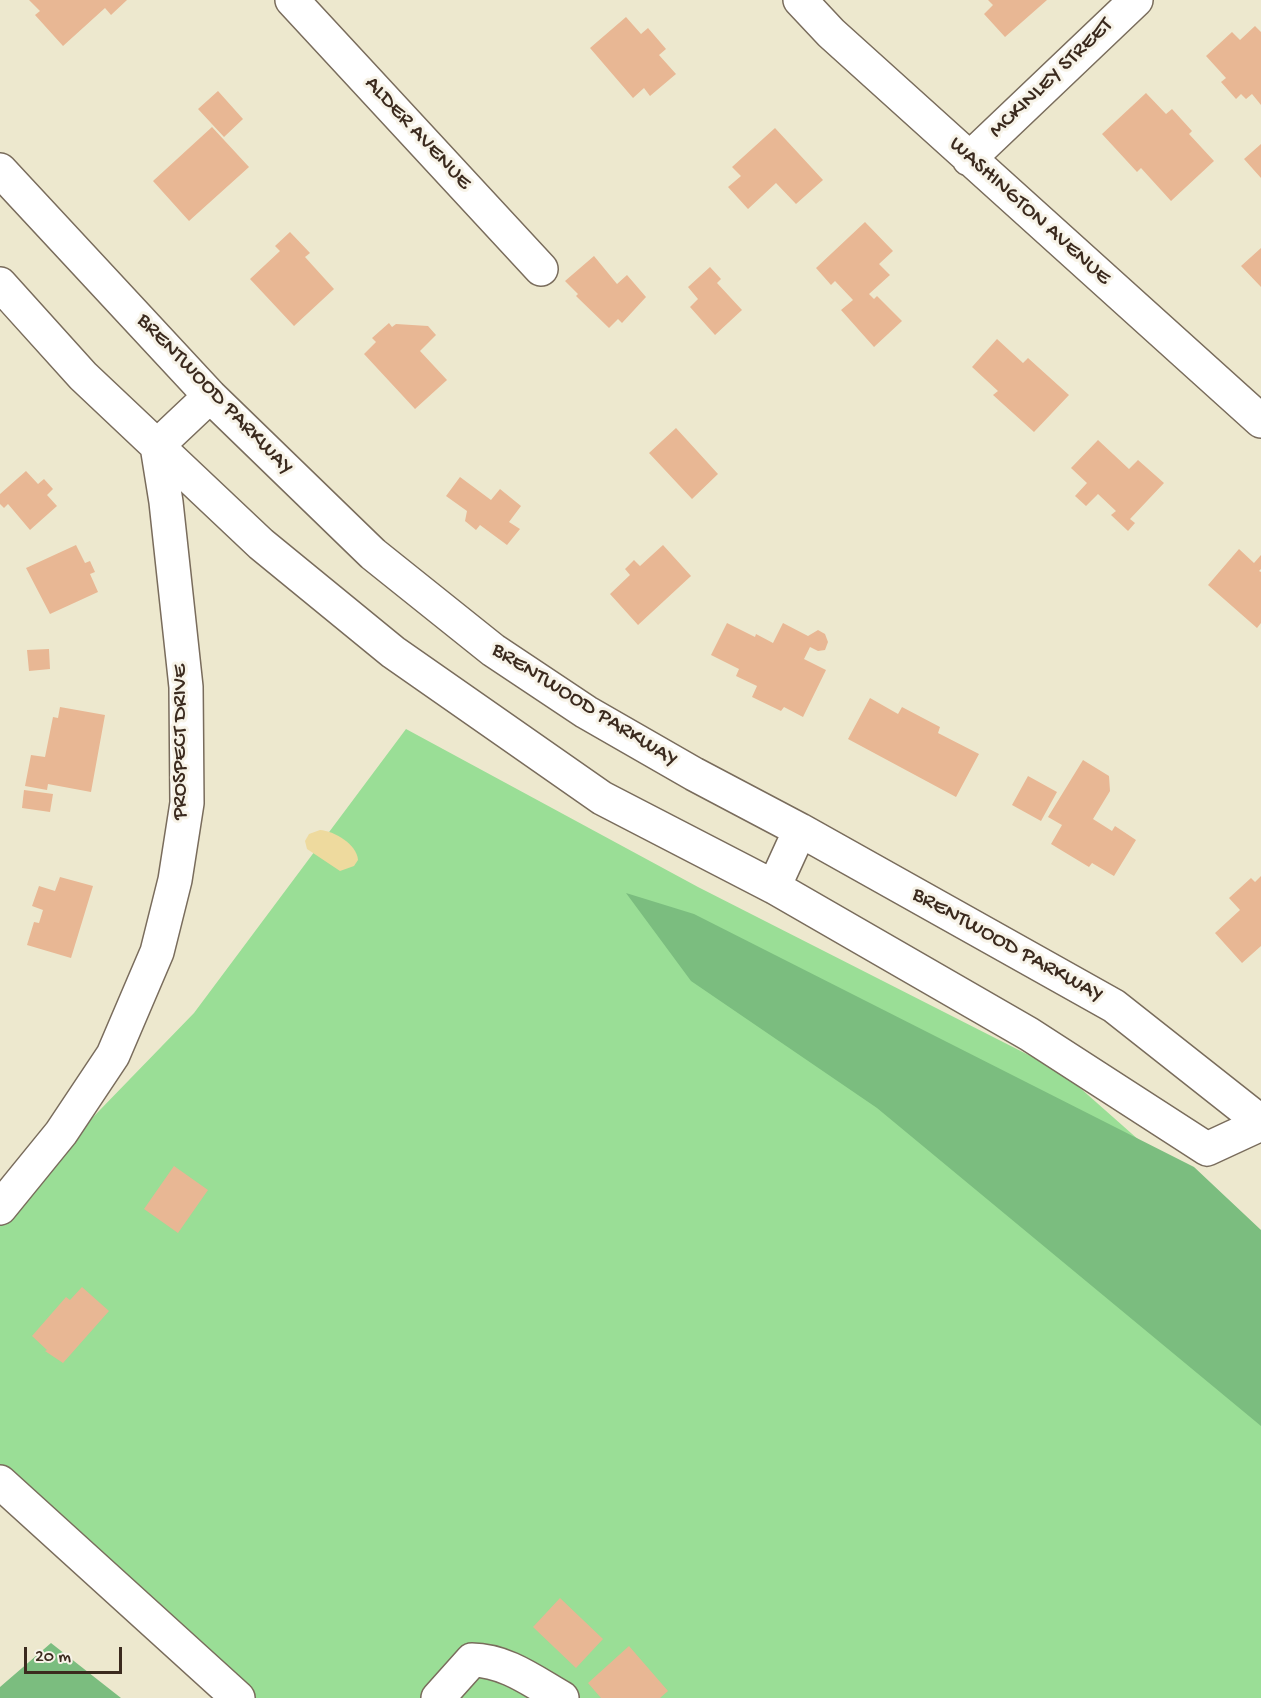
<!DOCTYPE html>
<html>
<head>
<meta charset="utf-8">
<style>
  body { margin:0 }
  #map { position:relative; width:1261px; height:1698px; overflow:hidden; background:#ede8ce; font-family:"Gochi Hand",sans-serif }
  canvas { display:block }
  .scale { position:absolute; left:24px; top:1647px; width:98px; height:27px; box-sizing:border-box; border:3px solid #3b2a1e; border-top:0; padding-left:8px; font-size:18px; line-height:21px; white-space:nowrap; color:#3b2a1e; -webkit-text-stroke:4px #f7f3e8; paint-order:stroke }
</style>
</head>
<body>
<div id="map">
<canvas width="1261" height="1698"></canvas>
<div class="scale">20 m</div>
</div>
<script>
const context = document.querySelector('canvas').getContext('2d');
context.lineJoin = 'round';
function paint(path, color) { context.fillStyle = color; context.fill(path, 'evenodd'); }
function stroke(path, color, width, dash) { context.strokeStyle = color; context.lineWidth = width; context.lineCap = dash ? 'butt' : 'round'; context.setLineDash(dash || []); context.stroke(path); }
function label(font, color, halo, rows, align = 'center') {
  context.font = font + ' "Gochi Hand",sans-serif'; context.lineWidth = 6; context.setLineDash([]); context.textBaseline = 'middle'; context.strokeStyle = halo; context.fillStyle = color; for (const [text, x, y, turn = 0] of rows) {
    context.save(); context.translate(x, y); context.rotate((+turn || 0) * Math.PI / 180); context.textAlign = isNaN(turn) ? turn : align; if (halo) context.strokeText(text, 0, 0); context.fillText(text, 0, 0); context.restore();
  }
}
const green = new Path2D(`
  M406 729 698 887 1062 1072 1261 1248V1698H239L0 1482V1213L194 1013Z`);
const forest = new Path2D(`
  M626 893 694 914 1194 1167 1261 1230V1426L877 1108 691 981Z
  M51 1643 121 1698H0V1687Z`);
const sand = new Path2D(`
  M320 830C334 831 357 844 358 860L354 866 340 871 307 849 305 841 309 834Z`);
const building = new Path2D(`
  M29 0H127L111 15 105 8 63 46 35 15 40 11Z
  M988 0H1047L1005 37 984 14 993 5Z
  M626 17 641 34 648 28 666 49 659 55 676 74 650 96 644 88 633 98 590 48Z
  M1255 26 1261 32V105L1252 94 1246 99 1241 94 1236 99 1221 82 1226 78 1206 56 1232 32 1240 40Z
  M218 91 243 119 224 137 198 109Z
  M1146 93 1166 114 1172 109 1192 131 1189 134 1214 161 1171 201 1141 168 1137 172 1102 134Z
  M212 127 249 167 189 221 153 181Z
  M775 128 823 180 796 204 776 183 748 209 728 187 741 176 732 167Z
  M1261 144V178L1244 159Z
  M865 222 893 251 879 264 890 275 869 294 874 299 877 296 902 321 874 347 841 310 853 300 835 281 831 285 816 268Z
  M290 232 310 253 305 257 334 289 294 326 250 279 280 251 275 246Z
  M1261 248V287L1241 266Z
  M594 256 617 284 627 275 646 297 622 323 618 319 609 328 576 296 578 294 565 281Z
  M710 267 721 279 717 283 742 310 715 335 690 307 698 299 688 287Z
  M389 323 392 327 396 324 428 326 436 335 420 351 447 380 415 409 364 354 376 342 372 338Z
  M997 339 1023 363 1028 358 1069 395 1034 432 993 395 998 391 972 367Z
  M676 428 718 474 692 499 649 453Z
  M1098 440 1129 469 1138 460 1164 483 1130 519 1135 523 1128 531 1111 515 1116 511 1098 494 1086 506 1075 496 1087 483 1071 468Z
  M26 471 38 484 44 479 53 489 47 495 57 506 30 530 8 504 4 508 0 504V494Z
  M460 477 491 500 500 489 521 506 509 522 520 529 507 545 480 525 476 530 465 521 467 511 446 496Z
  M76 545 85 563 90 561 95 572 90 574 98 592 50 614 26 568Z
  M663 545 691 576 638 625 610 594 630 575 625 569 634 560 640 566Z
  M1239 549 1254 563 1261 555V569L1259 571 1261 572V623L1257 628 1208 585Z
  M727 623 755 637 756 634 773 643 783 623 808 636 818 630 825 634 828 642 825 650 818 651 810 647 804 659 826 670 803 717 784 707 781 711 752 697 757 686 736 676 739 669 711 655Z
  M49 649 50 669 29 671 27 650Z
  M870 698 898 714 902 707 940 727 938 733 979 754 956 797 848 739Z
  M60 707 105 715 91 792 48 784 47 790 25 786 31 755 45 757 53 717 58 718Z
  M1083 760 1109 776 1110 791 1093 819 1112 831 1115 826 1136 840 1114 876 1092 863 1089 867 1051 844 1062 825 1048 817Z
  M1028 776 1057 792 1041 821 1012 805Z
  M24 790 53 794 50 812 22 808Z
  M1261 876V946L1242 963 1215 933 1240 910 1229 898 1251 878 1255 882Z
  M60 877 93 886 71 958 27 945 34 922 39 923 43 910 32 906 39 886 55 891Z
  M174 1166 208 1190 178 1233 144 1209Z
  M82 1287 109 1311 63 1363 45 1351 47 1350 32 1336 66 1297 70 1300Z
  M560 1598 603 1639 576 1668 533 1627Z
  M629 1646 668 1691 660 1698H601L588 1683Z`);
const minor = new Path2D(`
  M292 0 541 269
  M800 0 831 33 1261 421
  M969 159 1136 0
  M0 170 210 396 373 554 493 650 586 712 694 774 800 830 1114 1006 1261 1122
  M0 284 83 376 261 544 393 652 602 798 774 887 1029 1034 1207 1149 1261 1124
  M774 887 800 830
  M0 1208 61 1133 113 1055 157 952 175 880 187 803 186 687 166 502 157 446 210 396
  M0 1482 238 1698
  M438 1698 472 1660C505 1660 534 1682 562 1698`);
const streetNames = [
  ["MCKINLEY STREET",1052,79,-44],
  ["ALDER AVENUE",417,134,47],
  ["WASHINGTON AVENUE",1029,212,42],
  ["BRENTWOOD PARKWAY",214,395,46],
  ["BRENTWOOD PARKWAY",584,706,32],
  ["PROSPECT DRIVE",182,742,-90],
  ["BRENTWOOD PARKWAY",1007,946,29]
];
paint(green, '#9ade96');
paint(forest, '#7bbd7f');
paint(sand, '#eeda9e');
paint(building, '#e8b794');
stroke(minor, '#796c5c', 36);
stroke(minor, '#fff', 33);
label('22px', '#3b2a1e', '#f7f3e8', streetNames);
</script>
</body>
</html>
